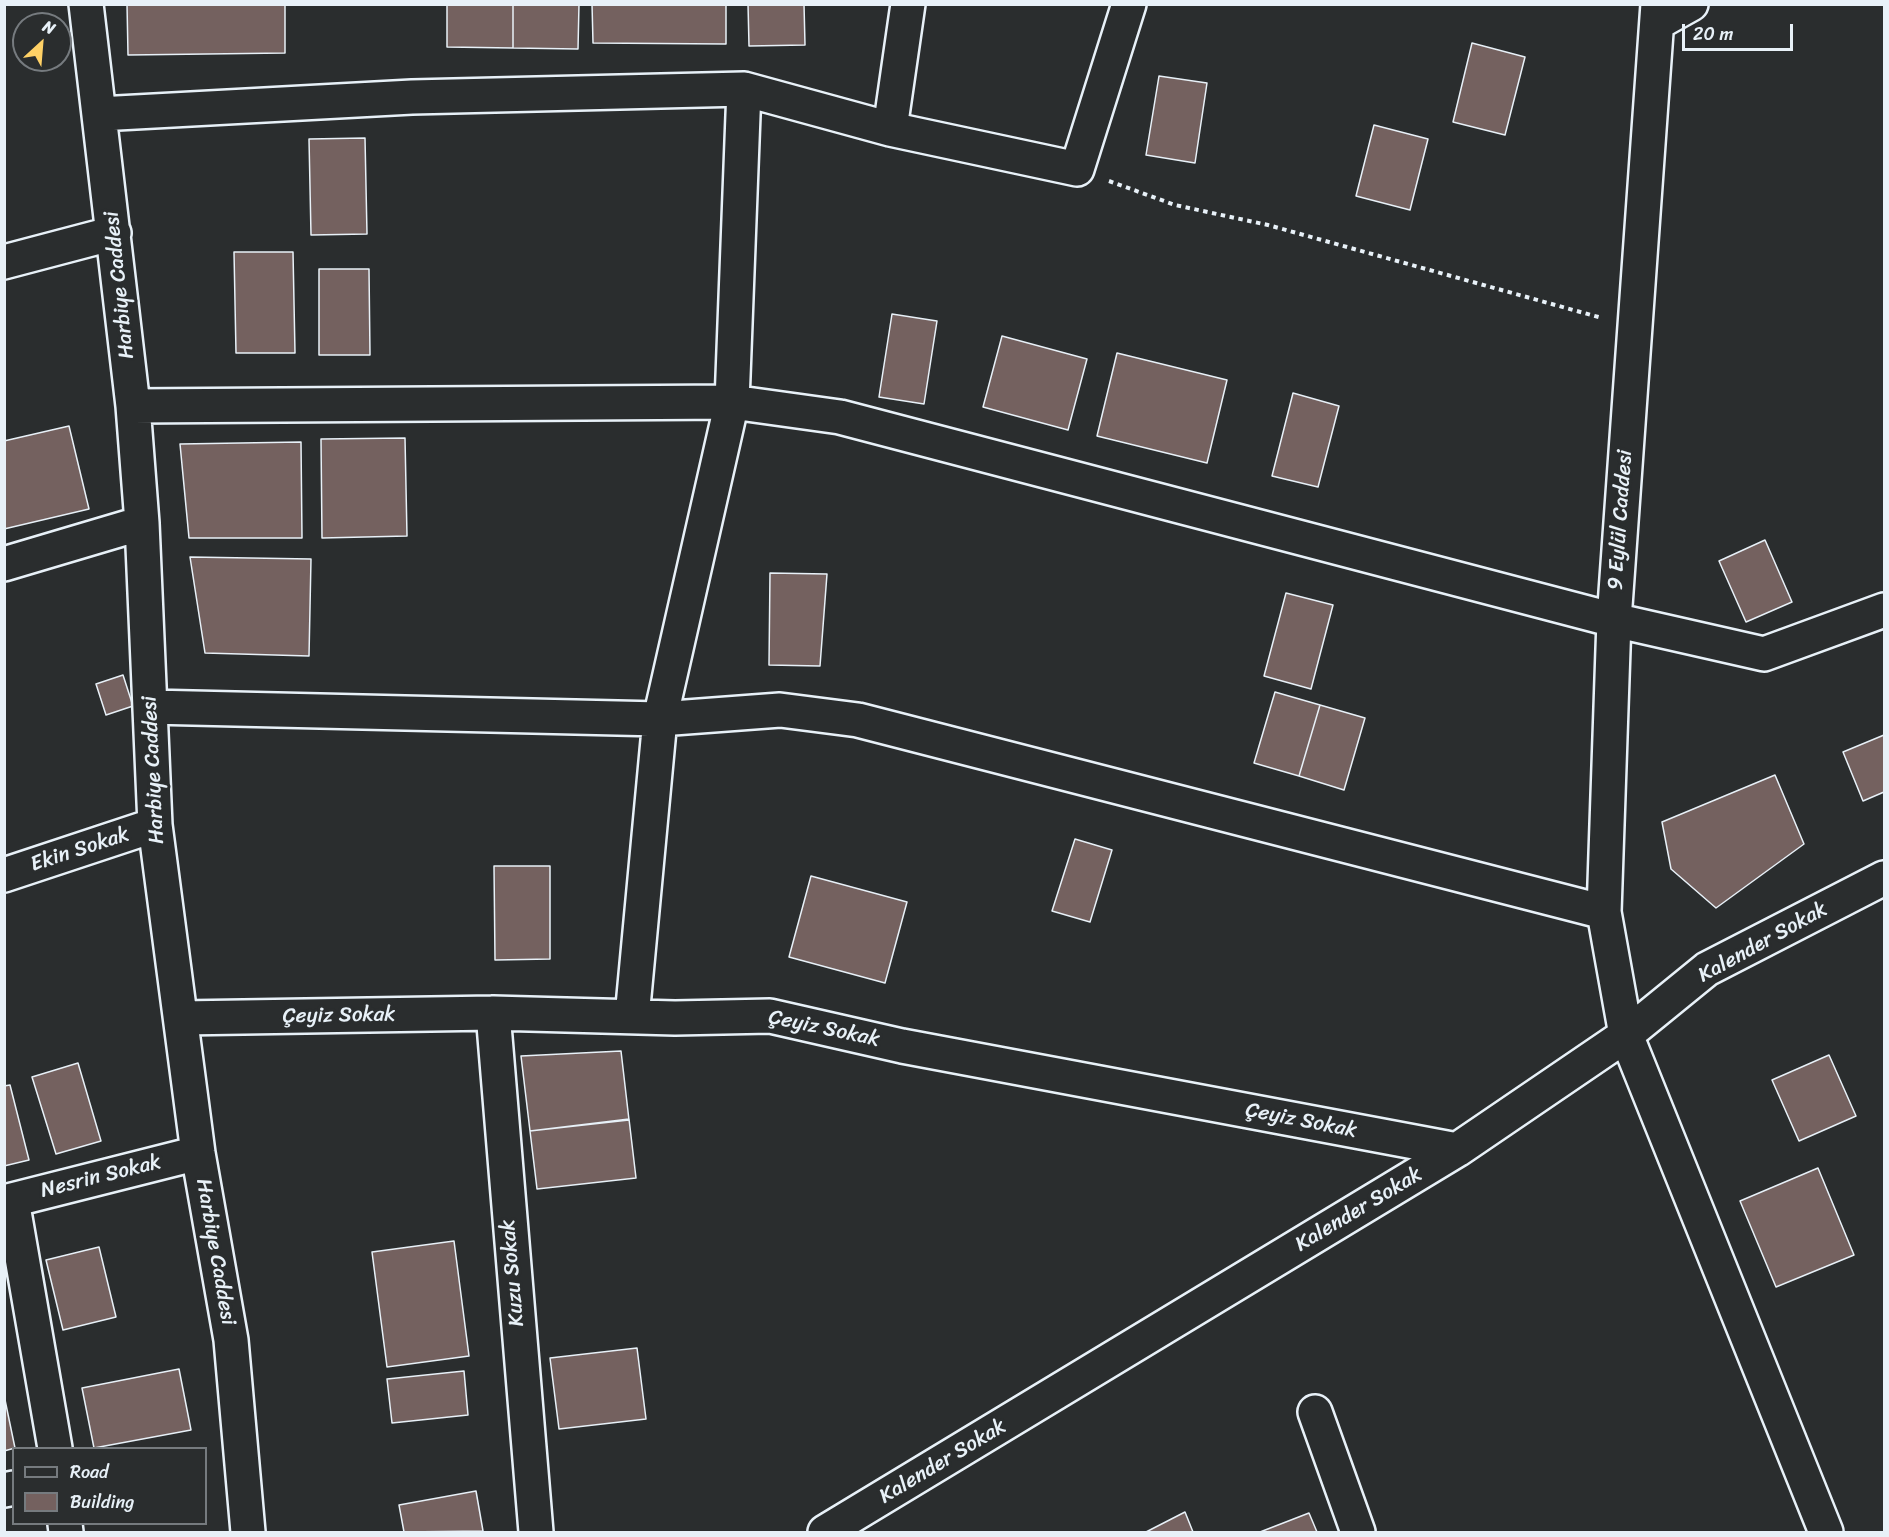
<!DOCTYPE html>
<html>
<head>
<meta charset="utf-8">
<style>
  body { margin:0 }
  #map { position:relative; width:1889px; height:1537px; overflow:hidden; background:#2a2d2e; font-family:Sriracha,sans-serif }
  canvas { display:block }
  .frame { position:absolute; inset:0; border:6px solid #e8f1f8; pointer-events:none }
  .legend { position:absolute; left:12px; top:1447px; width:195px; height:78px; box-sizing:border-box; background:#2a2d2e; border:2px solid #767b7f; margin:0; padding:8px 10px; list-style:none; font-size:18px; color:#e8f1f8 }
  .legend li { display:flex; align-items:center; gap:12px; height:30px }
  .legend b { width:30px; border:2px solid #767b7f }
  .north { position:absolute; left:12px; top:12px; width:60px; height:60px; box-sizing:border-box; background:#2a2d2e; border:2px solid #767b7f; border-radius:50%; rotate:26deg; font-size:16px; font-weight:700; line-height:24px; text-align:center; color:#e8f1f8 }
  .north::after { content:''; display:block; margin:auto; width:21px; height:27px; background:#ffd166; clip-path:polygon(50% 0,100% 100%,50% 72%,0 100%) }
  .scale { position:absolute; left:1682px; top:24px; width:111px; height:27px; box-sizing:border-box; border:3px solid #e8f1f8; border-top:0; padding-left:8px; font-size:18px; line-height:21px; white-space:nowrap; color:#e8f1f8; -webkit-text-stroke:4px #2a2d2e; paint-order:stroke }
</style>
</head>
<body>
<div id="map">
<canvas width="1889" height="1537"></canvas>
<div class="frame"></div>
<ul class="legend">
<li><b style="height:8px;background:#2a2d2e"></b>Road</li>
<li><b style="height:16px;background:#74615f"></b>Building</li>
</ul>
<div class="north">N</div>
<div class="scale">20 m</div>
</div>
<script>
const context = document.querySelector('canvas').getContext('2d');
context.lineJoin = 'round';
function paint(path, color) { context.fillStyle = color; context.fill(path, 'evenodd'); }
function stroke(path, color, width, dash) { context.strokeStyle = color; context.lineWidth = width; context.lineCap = dash ? 'butt' : 'round'; context.setLineDash(dash || []); context.stroke(path); }
function label(font, color, halo, rows, align = 'center') {
  context.font = font + ' Sriracha,sans-serif'; context.lineWidth = 6; context.setLineDash([]); context.textBaseline = 'middle'; context.strokeStyle = halo; context.fillStyle = color; for (const [text, x, y, turn = 0] of rows) {
    context.save(); context.translate(x, y); context.rotate((+turn || 0) * Math.PI / 180); context.textAlign = isNaN(turn) ? turn : align; if (halo) context.strokeText(text, 0, 0); context.fillText(text, 0, 0); context.restore();
  }
}
const building = new Path2D(`
  M127 4H285V53L128 55Z
  M447 4H513V48L447 47Z
  M513 4H579L578 49 513 48Z
  M592 4H726V44L593 43Z
  M748 4H804L805 45 749 46Z
  M1472 43 1525 57 1505 135 1453 122Z
  M1159 76 1207 83 1195 163 1146 155Z
  M1374 125 1428 139 1410 210 1356 196Z
  M365 138 367 234 311 235 309 139Z
  M234 252H293L295 353H236Z
  M319 269H369L370 355H319Z
  M892 314 937 321 924 404 879 397Z
  M1002 336 1087 359 1068 430 983 407Z
  M1117 353 1227 380 1207 463 1097 436Z
  M1293 393 1339 406 1318 487 1272 476Z
  M69 426 89 509 4 529V441Z
  M405 438 407 536 322 538 321 439Z
  M301 442 302 538H189L180 444Z
  M1765 540 1792 602 1746 622 1719 561Z
  M190 557 311 559 309 656 205 653Z
  M770 573 827 574 820 666 769 665Z
  M1286 593 1333 605 1311 689 1264 676Z
  M123 675 133 706 106 715 96 684Z
  M1275 692 1320 705 1299 776 1254 763Z
  M1320 705 1365 718 1344 790 1299 776Z
  M1884 735V792L1863 801 1843 752Z
  M1775 775 1804 844 1716 908 1671 869 1662 822Z
  M1075 839 1112 850 1090 922 1052 911Z
  M494 866H550V959L495 960Z
  M811 876 907 902 885 983 789 957Z
  M621 1051 629 1120 530 1131 521 1056Z
  M1829 1055 1856 1116 1799 1141 1772 1080Z
  M78 1063 101 1141 56 1154 32 1077Z
  M10 1085 29 1160 4 1166V1086Z
  M629 1119 636 1178 537 1189 530 1131Z
  M1818 1168 1854 1255 1776 1287 1740 1201Z
  M454 1241 469 1356 387 1367 372 1252Z
  M99 1247 116 1317 63 1330 46 1260Z
  M637 1348 646 1419 559 1429 550 1358Z
  M179 1369 191 1430 94 1448 82 1388Z
  M464 1371 468 1415 392 1423 387 1379Z
  M4 1395 15 1448 4 1451Z
  M476 1491 483 1531 404 1532 399 1505Z
  M1185 1512 1193 1532H1146Z
  M1309 1513 1317 1532H1260Z`);
const path = new Path2D(`
  M1109 181 1175 205 1268 225 1602 318`);
const minor = new Path2D(`
  M86 4 133 406 142 523 155 825 198 1153 231 1340 248 1532
  M1658 4 1614 620 1604 912 1626 1035 1826 1532
  M1657 23 1691 4
  M99 114 412 97 744 89 890 129 1077 169 1129 4
  M890 129 908 4
  M4 262 114 233
  M133 406 732 402 840 417 1614 620 1764 654 1884 610
  M4 564 142 523
  M150 707 660 719 780 710 858 720 1604 912
  M4 875 155 825
  M493 1013 536 1532
  M632 1017 660 719 732 402 744 89
  M181 1018 493 1013 675 1018 770 1016 902 1046 1457 1150
  M12 1200 55 1448
  M4 1202 198 1153
  M1315 1412 1358 1532
  M4 1490 14 1488
  M65 1524 66 1532
  M825 1532 1457 1150 1626 1035 1707 969 1884 878`);
const streetNames = [
  ["Harbiye Caddesi",120,285,-96],
  ["9 Eylül Caddesi",1621,520,-86],
  ["Harbiye Caddesi",154,770,-93],
  ["Ekin Sokak",80,850,-18],
  ["Kalender Sokak",1763,943,-29],
  ["Çeyiz Sokak",339,1016,-1],
  ["Çeyiz Sokak",824,1029,12],
  ["Çeyiz Sokak",1301,1121,11],
  ["Nesrin Sokak",101,1177,-14],
  ["Kalender Sokak",1359,1210,-31],
  ["Harbiye Caddesi",215,1252,80],
  ["Kuzu Sokak",513,1273,-95],
  ["Kalender Sokak",943,1462,-31]
];
paint(building, '#74615f');
stroke(building, '#e8f1f8', 1.5);
stroke(minor, '#e8f1f8', 38);
stroke(path, '#e8f1f8', 4, [4.5, 4.5]);
stroke(minor, '#2a2d2e', 33);
label('21px', '#e8f1f8', '#2a2d2e', streetNames);
</script>
</body>
</html>
